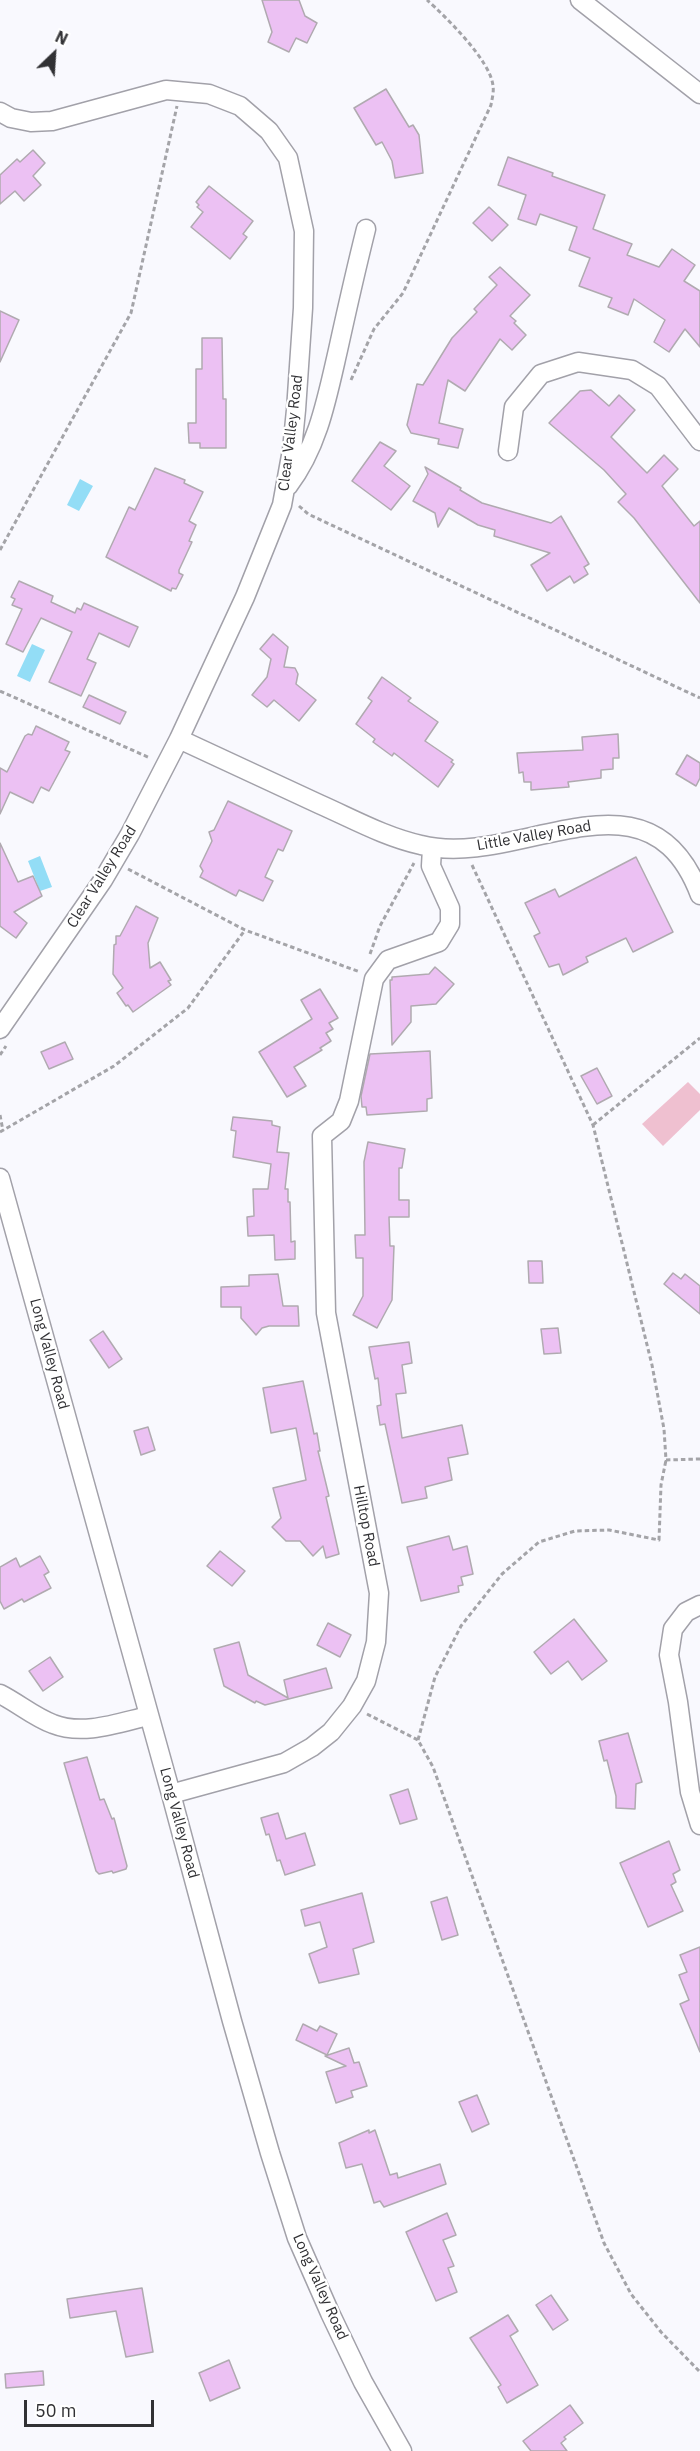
<!DOCTYPE html>
<html>
<head>
<meta charset="utf-8">
<style>
  body { margin:0 }
  #map { position:relative; width:700px; height:2451px; overflow:hidden; background:#f9f9fe; font-family:"IBM Plex Sans",sans-serif }
  canvas { display:block }
  .north { position:absolute; left:24px; top:24px; width:60px; height:60px; -webkit-text-stroke:4px #fff; paint-order:stroke; rotate:25deg; font-size:16px; font-weight:700; line-height:24px; text-align:center; color:#313134 }
  .north::after { content:''; display:block; margin:auto; width:21px; height:27px; background:#313134; clip-path:polygon(50% 0,100% 100%,50% 72%,0 100%) }
  .scale { position:absolute; left:24px; top:2400px; width:130px; height:27px; box-sizing:border-box; border:3px solid #313134; border-top:0; padding-left:8px; font-size:18px; line-height:21px; white-space:nowrap; color:#313134; -webkit-text-stroke:4px #fff; paint-order:stroke }
</style>
</head>
<body>
<div id="map">
<canvas width="700" height="2451"></canvas>
<div class="north">N</div>
<div class="scale">50 m</div>
</div>
<script>
const context = document.querySelector('canvas').getContext('2d');
context.lineJoin = 'round';
function paint(path, color) { context.fillStyle = color; context.fill(path, 'evenodd'); }
function stroke(path, color, width, dash) { context.strokeStyle = color; context.lineWidth = width; context.lineCap = dash ? 'butt' : 'round'; context.setLineDash(dash || []); context.stroke(path); }
function label(font, color, halo, rows, align = 'center') {
  context.font = font + ' "IBM Plex Sans",sans-serif'; context.lineWidth = 4.5; context.setLineDash([]); context.textBaseline = 'middle'; context.strokeStyle = halo; context.fillStyle = color; for (const [text, x, y, turn = 0] of rows) {
    context.save(); context.translate(x, y); context.rotate((+turn || 0) * Math.PI / 180); context.textAlign = isNaN(turn) ? turn : align; if (halo) context.strokeText(text, 0, 0); context.fillText(text, 0, 0); context.restore();
  }
}
const green = new Path2D(`
  M688 1082 700 1094V1110L663 1146 642 1124Z`);
const water = new Path2D(`
  M80 479 93 486 79 511 67 505Z
  M32 644 45 650 30 682 17 676Z
  M40 856 52 887 40 891 28 861Z`);
const building = new Path2D(`
  M262 0H299L305 16 317 23 307 43 296 38 289 52 268 42 272 32Z
  M386 89 409 127 413 125 419 135 423 173 395 178 392 161 382 142 376 145 354 108Z
  M33 150 45 163 33 176 41 185 24 201 15 191 0 204V175L17 159 20 162Z
  M508 157 553 173 552 176 605 195 593 229 632 244 627 255 659 267 672 249 695 265 684 281 700 291V347L685 329 669 352 654 342 665 320 634 299 628 315 608 307 612 298 579 286 590 258 569 250 577 227 540 214 536 225 518 219 526 195 498 185Z
  M209 186 253 221 243 234 247 237 230 259 191 227 203 212 197 207 199 205 196 202Z
  M489 207 508 225 492 241 473 223Z
  M500 267 530 295 510 316 516 321 514 323 526 335 512 350 500 339 465 391 448 380 439 423 463 429 458 448 438 444 439 439 411 433 407 425 417 384 423 385 452 338 477 312 474 309 497 285 489 277Z
  M0 311 19 320 0 362Z
  M202 338H222L223 399H226V448H200V443H189L188 423H196V369H202Z
  M591 390 609 406 619 395 635 410 611 437 647 473 664 455 678 469 662 486 694 526 700 521V603L634 518 618 502 626 494 604 470 549 423 580 391Z
  M380 442 396 451 384 466 410 486 391 510 352 481Z
  M425 467 461 488 460 490 482 503 551 523 561 516 589 564 584 567 588 574 574 583 570 576 547 591 531 565 550 553 494 536 495 530 478 525 449 508 438 527 435 513 413 501 428 474Z
  M155 468 185 480 184 483 203 492 189 521 196 525 189 541 192 542 179 570V573L183 575 176 589 172 588 171 591 106 557 129 507 135 510Z
  M19 581 53 596 51 602 75 613 77 608 81 610 84 603 138 627 129 647 99 633 87 659 96 663 81 696 49 682 72 632 41 618 23 652 6 644 22 609 12 605 15 599 11 597Z
  M273 634 288 647 284 667 295 668 298 674 296 684 316 700 299 721 274 700 267 707 252 695 267 677 271 659 260 649Z
  M382 677 411 698 408 701 438 722 425 741 453 760 451 762 454 764 438 787 394 753 392 756 373 742 375 739 356 724 372 701 368 698Z
  M89 695 126 712 120 724 83 707Z
  M36 726 69 742 65 750 70 752 49 791 41 787 33 803 10 792 0 814V768L7 772 25 736 28 734 32 735Z
  M618 734 619 758H613V769L601 770V778L568 782 569 787 531 790V782H524L523 772 519 773 517 753 583 750 582 737Z
  M687 755 700 763V778L696 786 676 774Z
  M228 801 292 831 283 851 278 849 265 877 273 881 263 901 239 890 236 896 200 877 203 871 200 866 212 841 209 832 214 830Z
  M0 843 18 882 33 876 42 896 14 912 27 923 16 938 0 926Z
  M636 857 673 932 633 952 626 938 586 957 588 962 563 975 559 964 549 967 534 936 540 933 525 903 555 889 559 897Z
  M136 906 158 918 148 943 150 968 160 962 171 980 168 981 171 985 133 1012 128 1005 126 1006 117 993 123 988 113 974 114 945 116 944V936H120Z
  M435 967 454 984 436 1004 411 1006V1022L392 1045 390 980H392V977L429 974Z
  M320 989 338 1018 329 1023 333 1029 326 1033 331 1041 320 1048 322 1050 294 1067 306 1086 287 1097 259 1052 312 1019 301 1000Z
  M65 1042 73 1059 49 1069 41 1052Z
  M430 1051 432 1098 427 1099V1111L367 1115 366 1107H362L361 1096 370 1054Z
  M597 1068 612 1096 597 1104 581 1076Z
  M233 1117 272 1121V1125L280 1127 277 1152 289 1153 285 1189H288V1202H290L291 1242 295 1241V1259L275 1260 274 1235 248 1236 247 1217 254 1216 253 1189H268L271 1164 233 1157 236 1131 231 1130Z
  M368 1142 405 1149 402 1168H399V1200H409V1217H389L390 1246H394L392 1300 377 1328 353 1315 363 1296V1258H356L355 1235H365L364 1162Z
  M528 1261H542L543 1283H529Z
  M673 1273 681 1279 685 1274 700 1286V1314L664 1284Z
  M278 1274 283 1306H298L299 1326H269L262 1328 256 1335 241 1318V1307H221V1287L249 1286V1275Z
  M558 1328 561 1353 544 1354 541 1329Z
  M103 1331 122 1359 109 1368 90 1340Z
  M409 1342 412 1363 402 1365 406 1393 396 1394 402 1438 462 1425 468 1454 448 1458 452 1480 425 1487 427 1498 402 1503 385 1424 380 1425 377 1406 381 1405 378 1378 375 1379 369 1347Z
  M303 1381 314 1434 317 1433 320 1451H318L329 1496 326 1497 339 1554 326 1558 323 1546 313 1556 300 1541H286L272 1527 281 1518 273 1488 306 1480 296 1428 271 1433 263 1388Z
  M148 1427 155 1450 141 1455 134 1431Z
  M449 1536 453 1550 467 1546 473 1574 461 1577 463 1585 458 1586 459 1592 421 1601 407 1547Z
  M220 1551 245 1571 232 1586 207 1566Z
  M40 1556 49 1572 44 1575 51 1588 24 1602 22 1599 4 1609 0 1601V1567L16 1558 20 1567Z
  M574 1619 607 1661 582 1680 568 1661 551 1674 534 1652Z
  M328 1623 351 1635 340 1657 317 1645Z
  M239 1642 248 1675 288 1698 284 1680 326 1668 332 1688 265 1705 256 1701 255 1703 224 1686 214 1649Z
  M50 1657 63 1677 43 1691 29 1671Z
  M628 1733 642 1782 636 1784 635 1809 616 1808V1796L607 1760 604 1761 599 1741Z
  M87 1757 100 1800 104 1799 112 1819 114 1818 127 1866 126 1869 113 1873 112 1871 99 1874 96 1871 64 1763Z
  M408 1789 417 1819 400 1824 390 1795Z
  M278 1813 286 1839 305 1833 315 1865 285 1875 280 1860 277 1861 269 1834 266 1835 261 1818Z
  M669 1841 680 1870 673 1874 676 1882 671 1885 683 1911 648 1927 620 1863Z
  M362 1893 374 1942 353 1949 359 1974 319 1983 309 1954 327 1947 320 1922 305 1926 301 1910Z
  M447 1897 458 1935 442 1940 431 1902Z
  M700 1947V2052L680 2004 689 2000 679 1975 687 1972 680 1955Z
  M303 2024 317 2031 320 2026 337 2034 327 2055 296 2040Z
  M349 2048 354 2063 359 2062 367 2086 351 2091 353 2097 336 2103 326 2072 346 2066 325 2056Z
  M477 2095 489 2124 472 2132 459 2102Z
  M369 2130V2133L375 2130 390 2175 397 2173 398 2178 440 2164 446 2184 384 2207 380 2201 374 2203 362 2164 346 2168 339 2143Z
  M447 2213 456 2235 443 2240 454 2266 448 2268 457 2292 436 2301 406 2232Z
  M142 2288 153 2352 126 2357 116 2311 70 2318 67 2299Z
  M551 2295 568 2320 553 2330 536 2305Z
  M508 2315 518 2331 510 2336 538 2385 507 2403 498 2387 501 2385 470 2338Z
  M229 2360 240 2388 210 2401 199 2373Z
  M43 2371 44 2385 6 2388 5 2374Z
  M570 2405 583 2423 564 2437 566 2439 561 2443 567 2451H531L523 2441Z`);
const path = new Path2D(`
  M351 380 374 329 403 293 491 105C492 99 494 92 493 86 491 61 446 17 427 0
  M299 506 308 514 700 698
  M0 550 131 313 177 106
  M0 691 150 758
  M472 865 593 1125 652 1365 664 1429 666 1460 700 1459
  M128 869 245 930 360 972
  M370 954 380 926 414 863
  M0 1055 6 1046
  M0 1115 3 1131
  M593 1125 700 1038
  M0 1132 114 1066 188 1008 245 930
  M367 1714 418 1740 433 1767 604 2243 631 2294 661 2332 700 2372
  M418 1740 435 1677 461 1626 502 1574 539 1542 575 1531 609 1530 659 1540 661 1485 666 1460`);
const minor = new Path2D(`
  M580 0 700 94
  M0 112 11 118 31 122 52 121 166 90 209 94 240 106 269 131 288 158 304 231 303 308 296 410 292 450 282 505 245 597 179 739 130 834 103 880 0 1029
  M508 451 514 407 541 374 578 362 632 370 658 386 700 441
  M288 486C318 447 327 398 338 350 347 309 356 269 366 229
  M179 739C225 760 272 782 319 804 353 819 385 837 421 845 519 870 648 757 700 895
  M0 1178 171 1794 232 2021 270 2153 297 2238 330 2313 363 2382 402 2451
  M700 1605 686 1612 673 1629 669 1655 678 1702 690 1792 700 1825
  M0 1694C18 1703 34 1717 53 1724 83 1736 118 1723 148 1716
  M171 1794 284 1763 312 1747 331 1732 352 1706 366 1681 376 1642 379 1593 326 1313 322 1136 341 1121 349 1101 374 979 388 960 439 942 450 924V908L431 866 432 848`);
const streetNames = [
  ["Clear Valley Road",291,433,-83],
  ["Little Valley Road",534,836,-10],
  ["Clear Valley Road",102,877,-58],
  ["Long Valley Road",49,1354,75],
  ["Hilltop Road",366,1526,79],
  ["Long Valley Road",179,1823,75],
  ["Long Valley Road",320,2287,66]
];
paint(green, '#efc0d0');
paint(water, '#93ddf6');
paint(building, '#ecc1f3');
stroke(building, '#b0aab0', 1.5);
stroke(minor, '#a2a1a9', 21);
stroke(path, '#a4a4a8', 3, [4.5, 3]);
stroke(minor, '#fff', 18);
label('15px', '#313134', '#fff', streetNames);
</script>
</body>
</html>
